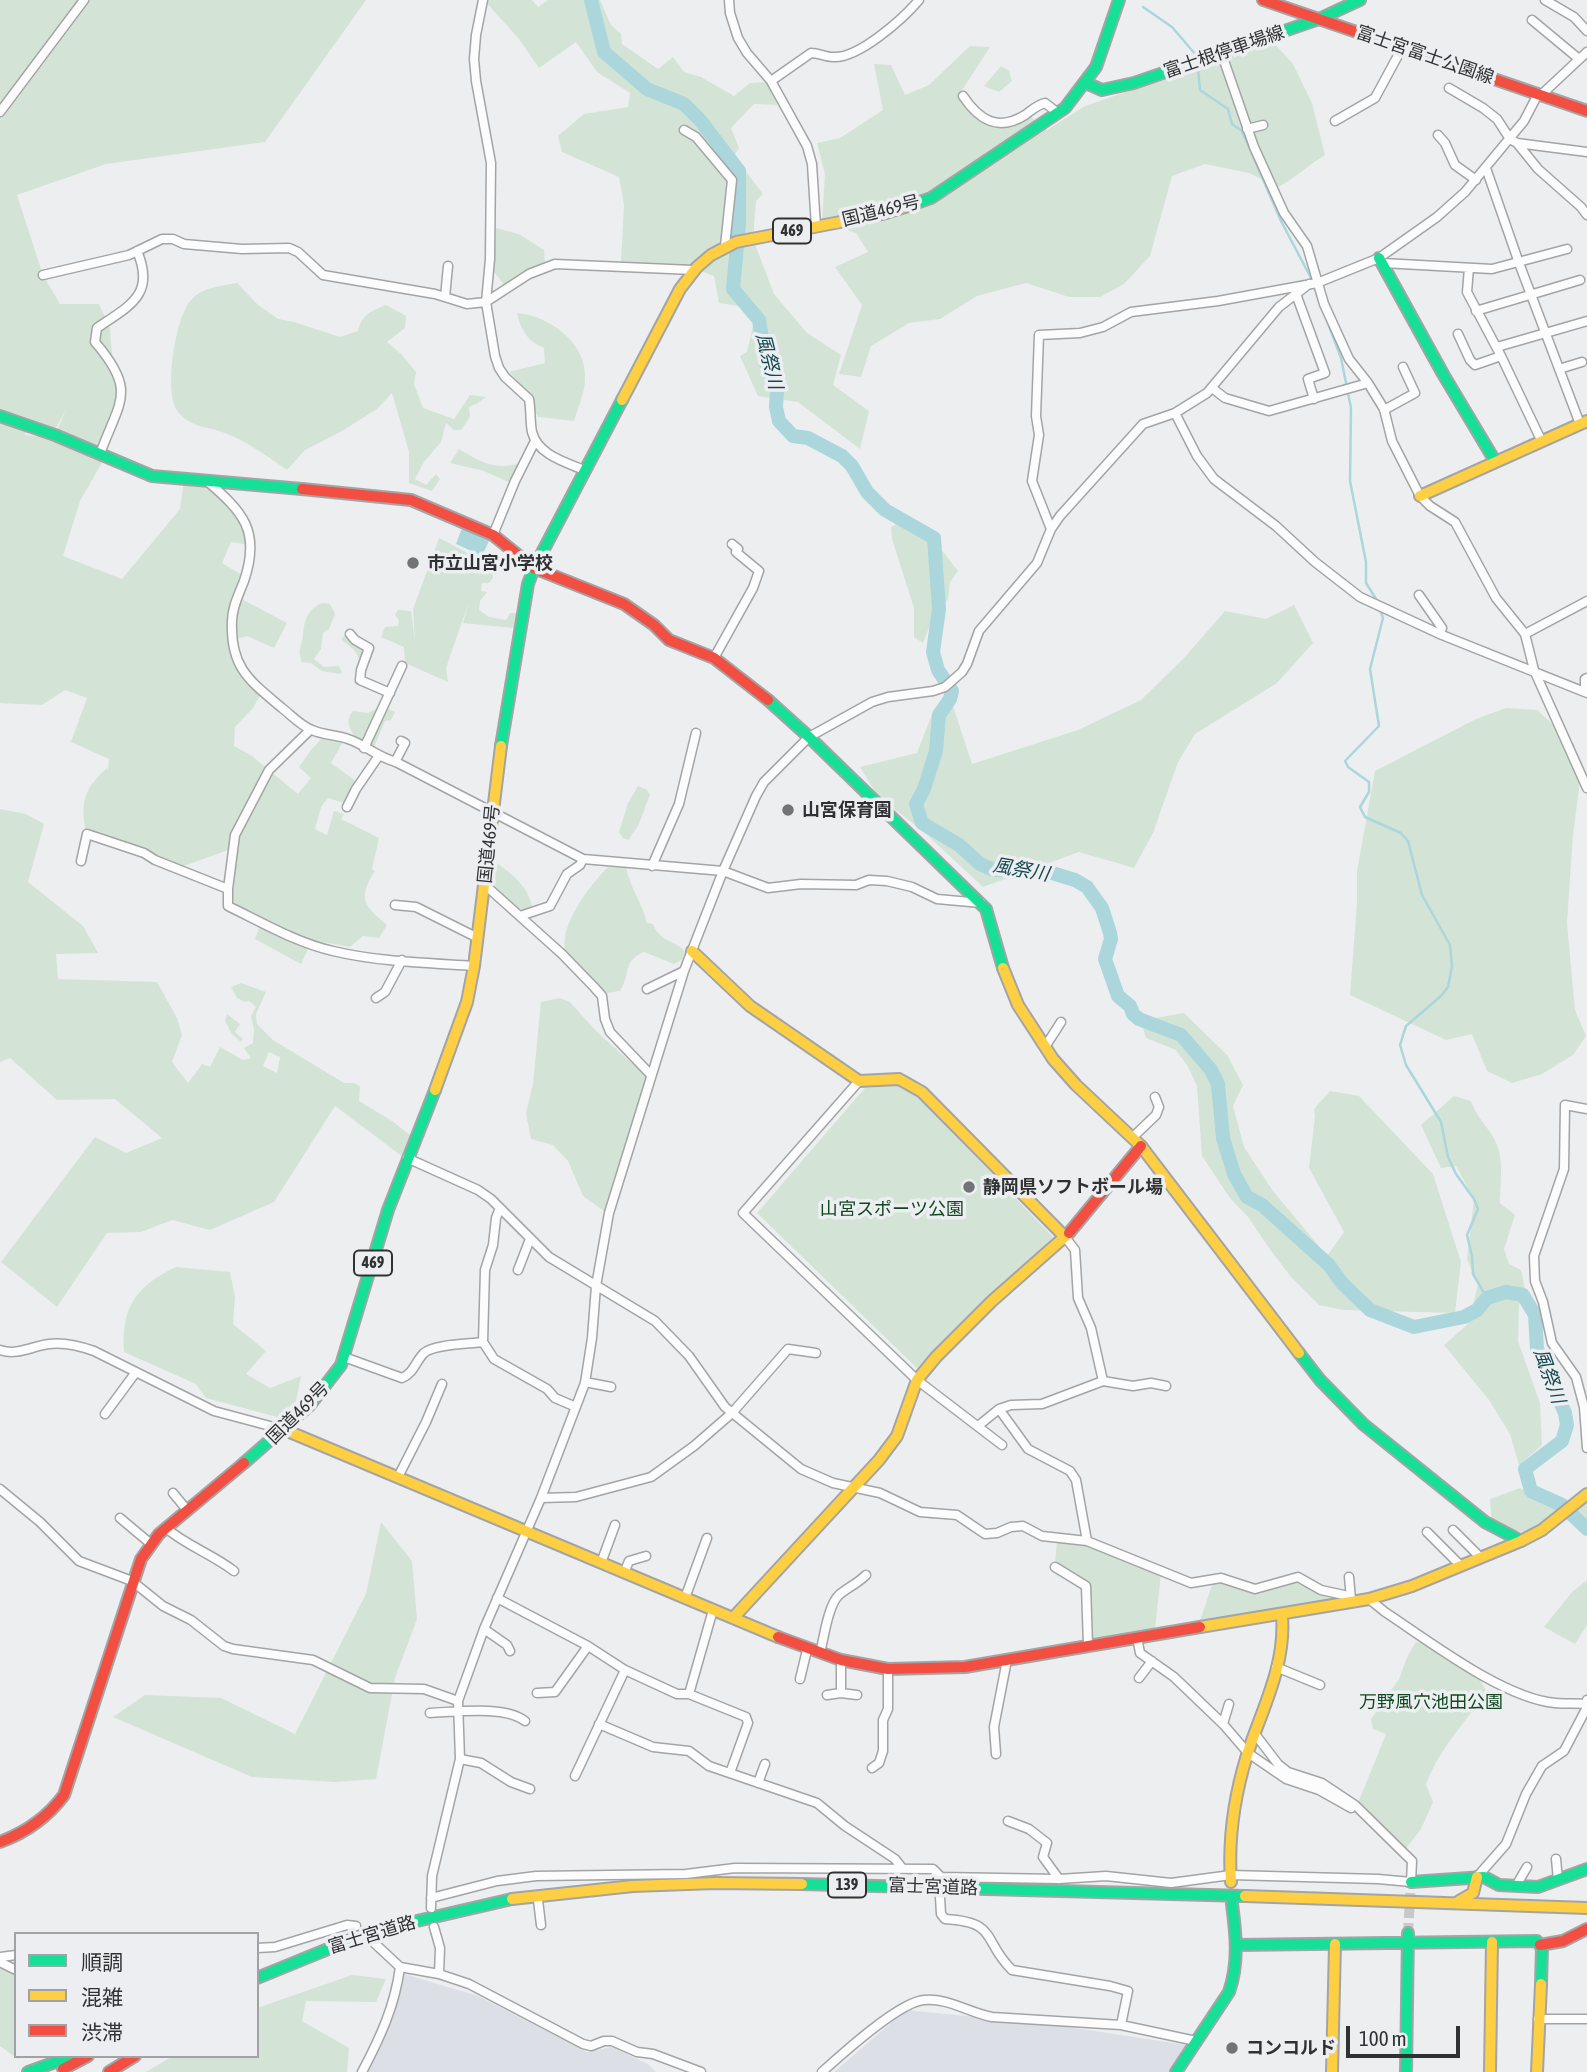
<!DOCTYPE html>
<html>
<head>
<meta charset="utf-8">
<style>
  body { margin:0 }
  #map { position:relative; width:1587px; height:2072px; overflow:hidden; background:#edeef0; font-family:"Asap Condensed","Noto Sans JP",sans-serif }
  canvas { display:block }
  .legend { position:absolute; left:14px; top:1932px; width:245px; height:126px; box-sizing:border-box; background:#eceef1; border:2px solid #a1a2a5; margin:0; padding:9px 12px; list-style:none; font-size:21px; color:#303132 }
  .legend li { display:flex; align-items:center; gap:14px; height:35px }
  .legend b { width:35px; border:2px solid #a1a2a5 }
  .scale { position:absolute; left:1346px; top:2026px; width:114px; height:32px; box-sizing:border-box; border:4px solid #303132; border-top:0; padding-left:9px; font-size:21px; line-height:24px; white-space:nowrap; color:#303132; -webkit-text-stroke:5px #eceef1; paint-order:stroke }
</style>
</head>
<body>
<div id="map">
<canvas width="1587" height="2072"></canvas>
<ul class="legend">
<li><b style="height:9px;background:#16e098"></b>順調</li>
<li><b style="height:9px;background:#ffcf43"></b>混雑</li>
<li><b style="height:9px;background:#f24e42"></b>渋滞</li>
</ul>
<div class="scale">100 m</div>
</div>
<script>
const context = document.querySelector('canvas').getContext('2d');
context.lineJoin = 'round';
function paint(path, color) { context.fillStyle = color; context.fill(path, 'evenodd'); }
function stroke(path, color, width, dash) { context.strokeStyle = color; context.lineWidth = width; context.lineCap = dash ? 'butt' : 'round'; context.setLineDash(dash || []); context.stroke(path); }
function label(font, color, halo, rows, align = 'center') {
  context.font = font + ' "Asap Condensed","Noto Sans JP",sans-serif'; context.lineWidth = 7; context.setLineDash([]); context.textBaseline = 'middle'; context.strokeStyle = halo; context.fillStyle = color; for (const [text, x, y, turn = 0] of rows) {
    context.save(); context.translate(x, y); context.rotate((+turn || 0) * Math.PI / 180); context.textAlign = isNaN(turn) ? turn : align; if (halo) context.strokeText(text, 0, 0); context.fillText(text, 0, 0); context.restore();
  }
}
const built = new Path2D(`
  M404 1974 478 1996 587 2052 611 2047 648 2064 656 2072H364Z
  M906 2010 1055 2025 1187 2045 1169 2072H834Z`);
const green = new Path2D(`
  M0 0H366L265 142 106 164 17 195 43 275 60 304H99L110 328 113 369 120 395 112 423 95 453 55 435 66 410 52 435 25 433V435L55 438 104 459 80 501 63 556 122 579 180 509 184 480 207 481 244 518 249 545 231 542 222 563 242 575 234 595 287 623 274 648 247 636 234 640 235 657 262 692 253 708 235 727 234 746 252 756 298 794 311 778 299 767 311 750 325 735 345 738 331 763 357 782 347 804 328 798 321 807 315 829 327 835 334 811 344 814 341 819 379 838 372 869 375 871C357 898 364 906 387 925L379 938 363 936 350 947 317 941 310 945 301 964 255 939 261 922 228 906 230 870 235 871 231 849 181 867H173L164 859 87 834C79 805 84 788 107 768L108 771 109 759 71 742 87 698 65 690 42 705 0 703Z
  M484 0H532L538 7 548 0H600L611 25 621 34 622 44 658 69 673 57 684 72 701 77 734 96 750 83 769 82 777 105 754 104 731 128 739 148 734 156 763 194 756 201 753 239 774 294 807 333 841 355 833 385 869 411 860 449 798 402 758 396 740 356 747 352 755 317 745 307 719 303 714 276 689 267 621 262 624 205 619 177 562 152 558 136 584 114 628 107 630 93 597 72 576 42 539 68 519 39Z
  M1272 41 1293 64 1312 103 1325 155C1308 165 1296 178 1278 187L1249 173 1205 164 1172 176 1150 256 1124 284 1100 297H1069L1026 283 977 296 940 319 909 323 871 346 861 377 839 374 862 305 835 267 868 252 856 233 822 221 825 174 817 143 840 138 883 110 874 64 891 65 905 95 929 85 970 46 990 47 959 95 996 121 1024 111 1047 130 1085 106Z
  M1001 66 1009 71 1012 81 999 92 984 86Z
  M496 228 519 234 544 250 545 264 505 286 494 272Z
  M237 283 257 304 278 319 294 322 340 337 358 331C362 314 371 311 386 305L406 316 405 328 387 342 401 354 416 372 414 384 423 408 454 419 470 395 486 397 478 403 469 407 470 417 461 430H454L446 423 441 442 424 462 415 479 426 485 436 474 440 479 432 491 409 483V452L392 393 377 409 342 431 305 450 287 470C267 456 245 440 222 432 205 426 190 427 178 412 163 393 175 316 192 299 203 287 222 286 237 283Z
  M517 313C550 316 587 343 585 379 585 392 578 408 574 421L538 417 535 412 534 398 509 372 545 363 544 348C528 342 520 329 517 313Z
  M459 449C479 461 493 470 517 464L519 466 511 483 484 471 450 463Z
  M897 524 906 529 924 527 958 571 950 582 948 599 932 620 923 643 914 637V608L892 539 891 527Z
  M439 538 483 561 481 568 487 567 493 571V578L489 583H482L481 591 487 592 480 601 479 610 489 617 506 620 510 613H517L514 628 463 623 469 602 446 668 448 682 405 663 404 647 381 637 385 627 398 626 399 620 395 615 398 610 411 611 415 641 413 609Z
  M322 603 330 604 335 614 329 629 323 633 321 649 314 659 324 667 339 666 342 672 340 674 322 671 311 663 302 662C297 648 302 648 303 634 305 619 307 610 322 603Z
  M1294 605 1313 643 1277 683 1195 734 1178 762 1153 833 1134 868 1079 852 983 887 926 834 877 795 860 767 917 753 932 714 953 706 972 764 1078 730 1141 700 1184 658 1225 611 1266 619Z
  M347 633 366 649 362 664 355 651 341 639Z
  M381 706 395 712 391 720 385 721 375 745 371 748C358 741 340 726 353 711L368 713Z
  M1506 708 1537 710 1574 744 1581 773 1573 835 1567 923 1575 1010 1586 1036 1573 1055 1542 1074 1512 1083 1487 1071 1472 1034 1446 1040 1350 995 1357 903V871L1375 771 1476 719Z
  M638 786 647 790 650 795C646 804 642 817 639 824 636 830 632 833 629 840L623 838 619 832 628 803Z
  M0 809 26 814 44 824 28 882 83 926 98 953 56 954 58 979 157 982 177 1018 182 1035 172 1062 188 1083 202 1064 210 1067 220 1047 243 1060 251 1058 244 1048 253 1043 254 1029 251 1016 256 1007 249 1001 245 1002 237 998 231 987 241 983 266 992 256 1014 257 1024 273 1040 344 1083H354L360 1086 359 1101 392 1121 410 1135 403 1157 335 1106 274 1202 210 1230 172 1220 141 1232 107 1233 57 1307 1 1262 95 1137 126 1153 162 1138 115 1099 57 1100 10 1058 0 1062ZM269 1052 280 1057 277 1073 263 1066Z
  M498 864C515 876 529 888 533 910 512 911 503 898 490 884L492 866Z
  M608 867 626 868C631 890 642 902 647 923L653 924C661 944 676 939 686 953L683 959 674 964 644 952C622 961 631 974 620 991L606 993 566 954C557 927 590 885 608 867Z
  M560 998 570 1002 595 1030 646 1076 604 1211 583 1196 568 1161 553 1145 531 1139 526 1113 533 1084 541 1002Z
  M1184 1013 1227 1055 1243 1085 1233 1106 1244 1147 1273 1191 1327 1256 1344 1232 1309 1168 1315 1116 1314 1109 1330 1091 1359 1096 1433 1174 1461 1262 1455 1313 1343 1310 1319 1305 1291 1277 1269 1248 1248 1217 1230 1198 1202 1156 1197 1086 1188 1067 1176 1050 1146 1038 1142 1025 1144 1020Z
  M227 1014 240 1024 235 1032 243 1039 241 1042 232 1034 225 1021Z
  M906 1085 1053 1237 917 1368 757 1213 865 1088Z
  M1454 1096 1471 1101C1478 1121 1492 1130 1497 1145 1504 1162 1500 1186 1500 1203L1515 1215 1504 1249 1509 1264 1521 1270 1525 1289 1519 1305 1518 1341 1540 1403 1542 1445 1519 1465 1510 1434 1489 1400 1444 1345 1468 1324 1478 1285 1467 1259 1474 1199 1456 1166 1441 1168 1421 1125Z
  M176 1267 230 1272 235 1297 233 1324 266 1351 246 1374 270 1388 301 1376 296 1401 277 1417 206 1398 196 1384 124 1352C121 1307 136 1286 176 1267Z
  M1520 1488C1540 1501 1564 1508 1587 1497V1527L1575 1517 1557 1520 1528 1534 1492 1524 1490 1499Z
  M381 1522 412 1561 417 1619 395 1678 376 1779 335 1782 252 1777 113 1717 145 1695 221 1698 295 1734 366 1594Z
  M1057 1542 1087 1544 1161 1574 1155 1629 1091 1640 1090 1585 1055 1563Z
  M1297 1580 1319 1593 1335 1597 1336 1601 1200 1621 1212 1585 1220 1582 1255 1593Z
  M1587 1580V1625L1575 1644 1544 1627 1572 1592Z
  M1416 1642 1432 1645 1479 1678 1486 1691C1466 1723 1438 1749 1426 1785L1433 1802 1421 1829 1404 1851 1358 1803 1386 1734 1373 1729 1371 1719 1399 1679 1408 1655Z
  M0 1963 16 1972V2056H25L18 2059 0 2046Z
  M352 1975 386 1979 376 2002 306 2001 302 2021 349 2048 347 2072H146L173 2056H257V2008Z`);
const water = new Path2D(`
  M462 528 489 541 482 556 456 544Z`);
const stream = new Path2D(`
  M1143 7 1172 27 1196 55
  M1198 69 1200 90 1228 109 1232 124 1242 131 1281 221 1311 278 1341 358 1351 408 1350 481 1366 562V583L1378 602
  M1380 609 1383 618 1370 669 1379 726 1345 761 1348 767 1369 782V792L1360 807 1365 817 1401 833 1408 841 1422 895 1450 945 1452 966 1448 987 1441 996 1406 1026 1400 1045 1406 1065 1441 1122 1448 1157 1456 1174 1474 1199 1478 1209 1467 1235 1472 1256 1473 1274 1487 1298`);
const river = new Path2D(`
  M591 0 604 52 647 89 684 104 700 120 739 171V224L733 289 759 320 767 368 777 390 776 407 779 421 793 436 808 438 842 456 852 466 867 492 885 510 934 538 939 609 933 652 938 670 952 691 950 699 939 715 936 751 924 789 916 804 922 823 959 845 980 864 994 870 1039 869 1075 880 1087 887 1102 908 1110 933 1111 939 1105 959 1118 996 1130 1006 1133 1014 1139 1019 1181 1035 1211 1070 1218 1084 1223 1138 1234 1174 1247 1197 1262 1205 1329 1265 1342 1283 1370 1310 1414 1327 1464 1317 1477 1310 1487 1298 1506 1292 1523 1295 1535 1315 1537 1349 1565 1413 1567 1425 1562 1441 1525 1469 1531 1491 1562 1505 1587 1529`);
const secondaryTunnel = new Path2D(`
  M1408 1933 1411 1882`);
const street = new Path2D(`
  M483 0 476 35 474 59 476 81 491 163 490 259 486 302 495 356 499 368 505 377 529 399C531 410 530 422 532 432 538 455 565 462 584 470
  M729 0 730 13 738 38 747 53 771 81 807 146 812 164 816 227
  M1545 0 1574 17 1587 31
  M1532 20 1579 59
  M1221 52 1254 147 1284 213 1307 246 1324 304 1349 359 1368 383 1384 409 1392 441 1420 496 1430 506 1455 522 1496 598 1525 634 1534 670 1587 788
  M771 81 811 53C819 53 825 57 833 57 858 59 903 19 919 0
  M1449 88 1483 108 1497 119 1510 139 1517 143 1538 169 1581 207 1587 215
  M1541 95 1587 52
  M963 96C979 120 998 132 1025 115 1032 110 1037 105 1045 103L1058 113
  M0 112 84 0
  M1335 121 1375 98 1402 48
  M1247 129 1263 125
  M684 130 696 137 732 180 725 246
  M1438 135 1445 143 1455 165 1476 180
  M1517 143 1587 152
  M1486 168 1519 263 1580 424
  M1383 263 1492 269 1567 249
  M1469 268 1467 292 1501 356 1542 442
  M43 275 129 255 162 239H173L184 244 242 249 289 248 298 252 323 275 435 294 467 304 486 302 529 274 555 264 693 270
  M1296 294 1325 373 1308 379 1314 399
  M445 297 448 266
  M1476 311 1580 280
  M1458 334 1470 360 1475 365 1501 356
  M1497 347 1587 321
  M1559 369 1582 362
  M1212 388 1225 398 1269 411 1368 383
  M1384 410 1415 393 1403 367
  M1175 413 1197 456 1214 479 1276 526 1315 562 1360 597 1442 635 1587 693
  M100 454C119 401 138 392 95 342L97 328C129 306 156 295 137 251
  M207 481C243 512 261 531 244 581 239 594 232 607 232 621 230 668 250 681 282 708 291 715 301 726 312 730 323 735 337 735 348 739 366 745 375 756 396 762L583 859 723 871 768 888 801 884 856 885 869 880 887 881 912 887 937 899 981 903
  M1051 529 1032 481 1039 435 1036 416 1039 335 1080 333 1103 327 1131 312 1218 301 1317 283 1379 258 1437 217 1465 192 1524 121 1538 94
  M493 535 515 481 535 441
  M1419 595 1442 628 1440 634
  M350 634 355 640 369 648 361 670 360 680 390 693
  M1525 634 1587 601
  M714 658 753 588 759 571 736 552 738 549 732 544
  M1585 692V679L1587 678
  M310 730 269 770 235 835 228 889V906C261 922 297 943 333 951 379 962 428 963 474 966
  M364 748 402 666
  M395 762 405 743 401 741
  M347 807 356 789 378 757
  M81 861 87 834 144 853 155 860 228 889
  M652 866 679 804 696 733
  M485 885 562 954 594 987 602 996 605 1019 610 1032 651 1075
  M395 905 416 907 478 938
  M520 916 550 906 567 874 580 865 583 859
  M647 989 684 971
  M376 998 385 992 402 960
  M1045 1047 1061 1022
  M859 1081 743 1213 917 1380 1002 1445
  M1587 1109 1565 1105 1564 1169 1534 1256 1535 1281 1543 1302 1552 1343 1576 1377 1584 1407 1587 1448
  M1133 1137 1156 1115 1159 1107 1155 1097
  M407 1158 478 1190 491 1199 549 1257 655 1321 689 1356 725 1407 801 1469 833 1483 880 1493 920 1512 957 1515 985 1534 997 1533 1011 1527 1023 1526 1042 1536 1087 1541
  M518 1270 530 1239
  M483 1342 485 1270 493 1245 496 1218 500 1208
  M0 1350C18 1356 32 1346 49 1344 64 1342 80 1346 94 1351L214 1411 285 1430
  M344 1357 402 1378C414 1373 415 1362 424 1353 434 1344 469 1344 483 1342L494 1359 547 1389 555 1398 576 1407
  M1103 1381 1133 1386 1151 1383 1166 1386
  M585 1382 611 1387
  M999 1409 1028 1449 1070 1471 1076 1480 1087 1541 1191 1583 1221 1578 1255 1589 1298 1577 1321 1590 1344 1595 1354 1602
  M105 1414 136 1372
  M978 1426 999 1409 1011 1405 1042 1404 1103 1381 1091 1328 1078 1298 1075 1250 1065 1237
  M398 1477 426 1422 442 1384
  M0 1489 40 1522 79 1561 132 1581 163 1606 191 1620 224 1646 233 1649 313 1660 370 1688 424 1689 458 1701
  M173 1493 187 1510
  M541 1498 576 1497 651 1477 694 1446 732 1413 788 1349 816 1353
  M120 1518 151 1544
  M166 1528C187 1546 212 1554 234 1571
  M1453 1530 1481 1558
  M1427 1532 1461 1566
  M601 1563 615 1525
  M1055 1567 1086 1586 1088 1645
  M624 1573 629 1561 646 1556
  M1349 1577 1351 1599
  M497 1598 588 1646 625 1670 677 1694H689L746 1717 748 1723 730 1773
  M685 1598 707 1538
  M1369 1599 1385 1612C1429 1641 1503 1698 1555 1703 1565 1704 1576 1703 1587 1704
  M484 1629 507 1645 510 1651
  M1137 1637 1140 1653 1174 1677 1223 1724 1248 1753 1286 1779 1319 1790 1351 1808
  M820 1653C824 1638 828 1605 839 1595 847 1588 857 1584 866 1575
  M841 1660V1693L857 1695
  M1276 1667 1320 1685
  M1139 1678 1152 1661
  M800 1679 807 1650
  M537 1693 555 1692 588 1646
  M689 1694 713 1610
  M827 1695 841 1693
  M430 1713C455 1712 505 1705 525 1721
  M599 1724 653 1747 689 1751 709 1766 817 1803 845 1826 895 1859 902 1868
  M1223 1724 1229 1704
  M996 1754 994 1727 1007 1660
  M460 1759 481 1763 511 1782 530 1789
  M872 1768 879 1763 883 1751V1720L888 1709V1669
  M575 1776 625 1670
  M758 1783 765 1764
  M1008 1821 1029 1829 1047 1843 1043 1857 1059 1879
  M1556 1859 1558 1880
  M1477 1877 1506 1844 1526 1794 1542 1766 1564 1751 1586 1709 1587 1700
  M1516 1886 1527 1867
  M940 1897 941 1914 945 1919C999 1922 982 1941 1012 1970L1110 1986 1128 1991 1121 2025
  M431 1898 497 1881 536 1876 686 1874 735 1868 933 1869 941 1877 1059 1879 1106 1876 1171 1883 1231 1875 1378 1879 1411 1882 1412 1861 1355 1805 1322 1783 1288 1772 1278 1764 1255 1734
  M538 1900 541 1925
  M431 1908 432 1876 460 1759 458 1701 484 1629 541 1498 585 1383 592 1338 596 1286 609 1213 684 971 723 871 756 796 764 782 809 737 872 702 888 697 933 691 945 687 962 672 967 664 979 631 1037 563 1051 529 1060 516 1143 424 1175 413 1207 393 1279 307 1309 284
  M434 1927 440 1948 439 1974
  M370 1939 400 1967 439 1974 469 1984 583 2044 591 2046 604 2041H612L637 2052 653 2054 701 2072
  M257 1948 275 1947 347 1925 356 1926
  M0 1957 16 1955
  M0 1962 16 1970
  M1538 2019H1587
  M362 2072C380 2038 395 2006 400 1967
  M822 2072C842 2054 899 2002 924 2000 946 1997 970 2013 992 2017L1121 2025 1196 2041`);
const fast = new Path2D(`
  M1086 83 1102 90 1134 83 1319 19 1360 0
  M908 206 931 198 1065 108 1096 67 1119 0
  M1379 258 1443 374 1495 461
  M0 416 55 435 152 476 302 489
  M768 700 809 737 986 909 1003 968
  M501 746 528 584 534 568 622 400
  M1299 1353 1320 1380 1363 1424 1485 1522 1521 1541
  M244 1463 310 1405 341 1365 388 1210 435 1090
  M1411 1882 1484 1877 1499 1885 1538 1887 1587 1869
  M802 1884 1245 1896
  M1237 1945 1537 1941 1542 1948 1541 1984
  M257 1978 350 1940 404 1924 512 1899
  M28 2072 72 2056
  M1176 2072 1229 1992C1239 1963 1236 1934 1232 1904
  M1406 2072 1408 1933`);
const slow = new Path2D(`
  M622 400 680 289 697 267 711 255 736 242 882 214 908 206
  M1420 496 1587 421
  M692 951 750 1006 859 1081 899 1079 922 1092 1065 1237
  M1003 968 1018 1005 1053 1059 1076 1085 1141 1146 1299 1353
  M435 1090 467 1002 474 966 501 746
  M285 1430 778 1637
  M733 1618 879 1460 897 1436 917 1380 936 1357 992 1301 1069 1233
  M1200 1627 1369 1599 1412 1586 1521 1541 1542 1530 1587 1494
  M1231 1882C1228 1839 1234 1797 1247 1755 1262 1709 1286 1665 1282 1616
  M1245 1896 1587 1908
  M512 1899 633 1886 715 1883 802 1884
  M1459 1901 1473 1893 1477 1877
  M1332 2072 1335 1944
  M1490 2072 1492 1942
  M1537 2072 1541 1984`);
const jam = new Path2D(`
  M1263 0 1587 111
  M302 489 411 500 493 535 534 568 624 604 654 625 669 640 714 658 768 700
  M1069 1233 1141 1146
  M778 1637 841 1660 888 1669 965 1667 1200 1627
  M0 1842C27 1832 47 1818 64 1795L141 1559 159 1534 244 1463
  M1540 1945 1563 1941 1587 1929
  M63 2069 88 2056
  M109 2072 135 2056`);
const markers = [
  [413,563,7,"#727374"],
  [788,810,7,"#727374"],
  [969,1187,7,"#727374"],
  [1232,2048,7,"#727374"]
];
const shields = [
  [792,231,38],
  [373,1263,38],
  [847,1885,38]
];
const shieldNames = [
  ["469",792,231],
  ["469",373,1263],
  ["139",847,1885]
];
const streetNames = [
  ["富士根停車場線",1224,52,-19],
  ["富士宮富士公園線",1425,55,19],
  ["国道469号",881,211,-14],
  ["国道469号",489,844,-84],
  ["国道469号",298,1413,-45],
  ["富士宮道路",933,1887,2],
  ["富士宮道路",372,1935,-17]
];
const poiNames = [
  ["市立山宮小学校",427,563],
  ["山宮保育園",802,810],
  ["静岡県ソフトボール場",983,1187],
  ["コンコルド",1246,2048]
];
const parkNames = [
  ["山宮スポーツ公園",892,1209],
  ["万野風穴池田公園",1431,1702]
];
const waterNames = [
  ["風祭川",769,361,76],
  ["風祭川",1021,870,10],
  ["風祭川",1549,1376,70]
];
paint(built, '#dcdfe6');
paint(green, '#d3e4d6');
paint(water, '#abd6dc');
stroke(stream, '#abd6dc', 2.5);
stroke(river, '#abd6dc', 14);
stroke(secondaryTunnel, '#c7c8ca', 10, [10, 5]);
stroke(street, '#a3a4a5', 11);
stroke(fast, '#a3a4a5', 14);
stroke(slow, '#a3a4a5', 14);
stroke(jam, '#a3a4a5', 14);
stroke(street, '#fcfcfd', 8);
stroke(fast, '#16e098', 10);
stroke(slow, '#ffcf43', 10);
stroke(jam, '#f24e42', 10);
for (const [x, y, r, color] of markers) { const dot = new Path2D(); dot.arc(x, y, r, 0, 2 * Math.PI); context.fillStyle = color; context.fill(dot); stroke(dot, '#eceef1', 2.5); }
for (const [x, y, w] of shields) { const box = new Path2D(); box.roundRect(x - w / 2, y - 12.5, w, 25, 5); context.fillStyle = '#eceef1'; context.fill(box); stroke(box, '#303132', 2); }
label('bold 16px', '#303132', null, shieldNames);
label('18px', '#303132', '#eceef1', streetNames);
label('bold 18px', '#303132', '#eceef1', poiNames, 'left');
label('18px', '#10491e', '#eceef1', parkNames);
label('italic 19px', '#144950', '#eceef1', waterNames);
</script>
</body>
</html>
